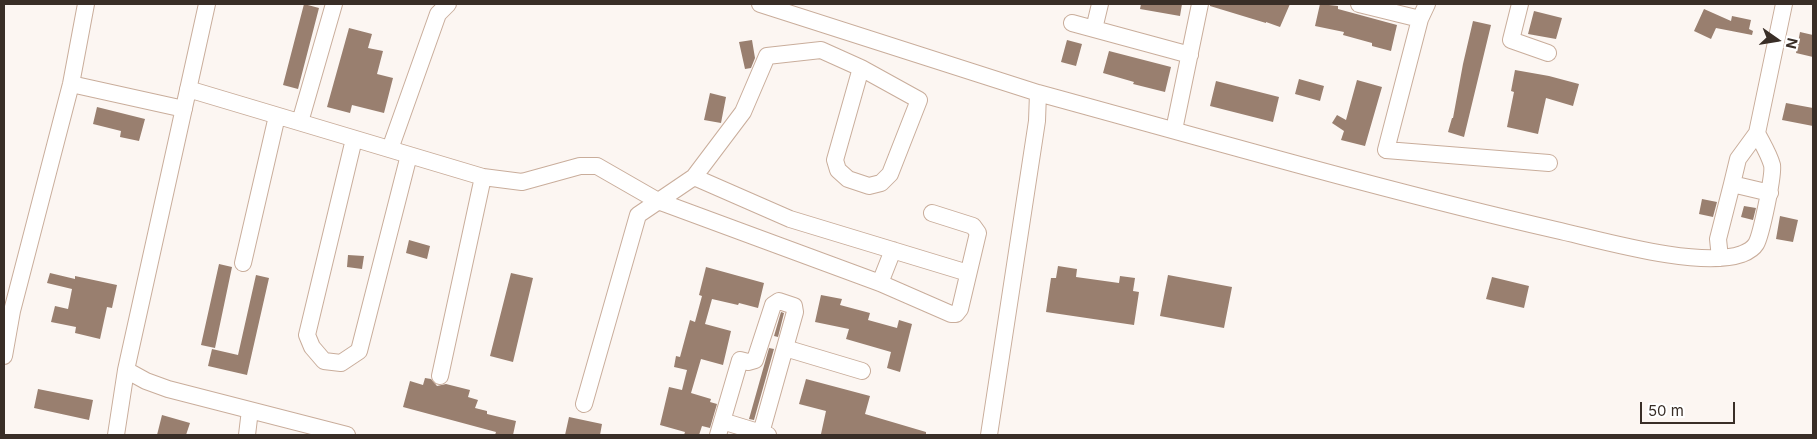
<!DOCTYPE html>
<html>
<head>
<meta charset="utf-8">
<style>
  body { margin:0 }
  #map { position:relative; width:1817px; height:439px; overflow:hidden; background:#fcf6f2; font-family:Inter,sans-serif }
  canvas { display:block }
  .frame { position:absolute; inset:0; border:5px solid #392e27; pointer-events:none }
  .north { position:absolute; left:1752px; top:15px; width:50px; height:50px; -webkit-text-stroke:4px #fff; paint-order:stroke; rotate:103deg; font-size:14px; font-weight:700; line-height:20px; text-align:center; color:#392e27 }
  .north::after { content:''; display:block; margin:auto; width:18px; height:22px; background:#392e27; clip-path:polygon(50% 0,100% 100%,50% 72%,0 100%) }
  .scale { position:absolute; left:1640px; top:402px; width:95px; height:22px; box-sizing:border-box; border:2px solid #392e27; border-top:0; padding-left:6px; font-size:15px; line-height:18px; white-space:nowrap; color:#392e27; -webkit-text-stroke:4px #fff; paint-order:stroke }
</style>
</head>
<body>
<div id="map">
<canvas width="1817" height="439"></canvas>
<div class="frame"></div>
<div class="north">N</div>
<div class="scale">50 m</div>
</div>
<script>
const context = document.querySelector('canvas').getContext('2d');
context.lineJoin = 'round';
function paint(path, color) { context.fillStyle = color; context.fill(path, 'evenodd'); }
function stroke(path, color, width, dash) { context.strokeStyle = color; context.lineWidth = width; context.lineCap = dash ? 'butt' : 'round'; context.setLineDash(dash || []); context.stroke(path); }
const building = new Path2D(`
  M304 4 319 8 298 89 283 85Z
  M1141 4H1182L1180 16 1140 9Z
  M1210 4H1290L1280 27 1266 22V23L1210 6Z
  M1320 4 1338 6V9L1397 25 1391 51 1372 46V43L1343 35 1344 32 1315 26Z
  M1704 9 1731 21 1732 16 1751 20 1749 29 1753 31 1752 35 1716 28 1711 39 1694 31Z
  M1534 11 1562 18 1556 39 1528 34Z
  M1473 21 1491 25 1464 137 1448 132 1452 118H1453L1463 64Z
  M349 28 372 34 368 48 383 51 377 74 393 78 384 113 352 105 350 113 327 107Z
  M1800 32 1813 35V57L1796 53Z
  M752 40 755 58 751 68 745 69 739 42Z
  M1067 40 1082 44 1076 66 1061 62Z
  M1109 51 1171 67 1165 92 1133 84 1134 82 1103 73Z
  M1515 70 1549 76 1579 84 1573 106 1546 98 1538 134 1507 127 1514 92 1511 91Z
  M1299 79 1324 86 1320 101 1295 94Z
  M1357 80 1382 87 1365 146 1341 140 1344 131 1332 123 1337 115 1346 120Z
  M1216 81 1279 97 1273 122 1210 106Z
  M710 93 726 97 721 123 704 120Z
  M1786 103 1813 108V126L1782 120Z
  M97 107 145 119 139 141 120 137 121 131 93 124Z
  M1702 199 1717 202 1713 217 1699 214Z
  M1744 206 1756 208 1753 220 1741 217Z
  M1780 216 1798 220 1793 242 1776 239Z
  M409 240 430 246 427 259 406 253Z
  M348 255 364 256 362 269 347 267Z
  M219 264 232 267 215 348 201 345Z
  M1058 266 1077 269 1076 277 1119 283 1120 276 1135 278 1133 291 1139 292 1134 325 1046 312 1051 278H1056Z
  M706 267 764 283 758 308 739 303 738 305 712 299 705 324 731 331 723 365 701 359 691 393 711 399 710 402 717 404 710 428 702 426 699 435H684L685 432 660 425 669 387 682 390 687 370 674 367 676 356 680 357 690 320 695 322 702 296 699 295Z
  M50 273 75 279V276L117 285 112 308 107 307 100 339 75 333 76 327 51 322 55 306 68 309 72 289 47 283Z
  M511 273 533 278 513 362 490 356Z
  M256 275 269 278 247 375 208 366 212 349 238 355Z
  M1168 275 1232 287 1224 328 1160 316Z
  M1492 277 1529 286 1524 308 1486 299Z
  M821 295 842 299 840 305 870 313 868 320 897 328 899 320 912 324 900 372 887 368 891 352 846 339 849 329 815 322Z
  M781 312 784 313 778 337 774 336Z
  M769 348 774 349 754 420 749 419Z
  M425 378 431 379 437 386 446 384 470 390 468 397 478 400 475 408 487 411V414L516 421 513 435H495L496 432 403 407 410 381 423 385Z
  M806 379 870 396 865 414 926 432V435H828L821 434 826 411 799 404Z
  M38 389 93 400 89 420 34 408Z
  M162 415 190 423 186 435H157Z
  M569 417 602 424 600 435H565Z`);
const minor = new Path2D(`
  M760 4 1038 93 1037 121 989 435
  M1359 4 1420 19
  M1427 4 1420 19 1386 150 1549 163
  M1520 4 1511 40 1548 53
  M1072 23 1190 55
  M1094 29 1100 4
  M71 84 184 109
  M188 89 483 177 522 182 580 166H597L658 201 880 283 951 314H956L960 309 978 233 973 226 932 213
  M1038 93C1210 140 1382 190 1556 230 1601 240 1699 269 1742 254 1747 252 1753 249 1756 244 1761 236 1774 174 1772 165 1769 154 1762 143 1757 133
  M300 122 334 4
  M1174 130 1200 4
  M354 139 307 335 312 347 324 361 341 363 359 351 409 155
  M390 149 438 14 448 4
  M694 177 790 219 968 273
  M1732 184 1770 193
  M1720 258 1718 239 1732 184 1738 159 1757 133 1784 4
  M243 263 277 116
  M880 283 893 250
  M785 348 862 371
  M4 356 12 311 71 84 86 4
  M126 370 146 381 168 389 347 435
  M440 376 483 177
  M584 404 638 215 694 177 743 112 767 56 821 50 861 68 919 100 890 174 881 183 869 186 848 179 838 170 835 160 861 68
  M722 421 768 435
  M116 435 126 370 207 4
  M247 435 250 410
  M718 435 740 360 748 362 755 360 773 305 779 301 794 306 795 312 761 433`);
paint(building, '#997f6f');
stroke(minor, '#c9ad9b', 18);
stroke(minor, '#fff', 16);
</script>
</body>
</html>
